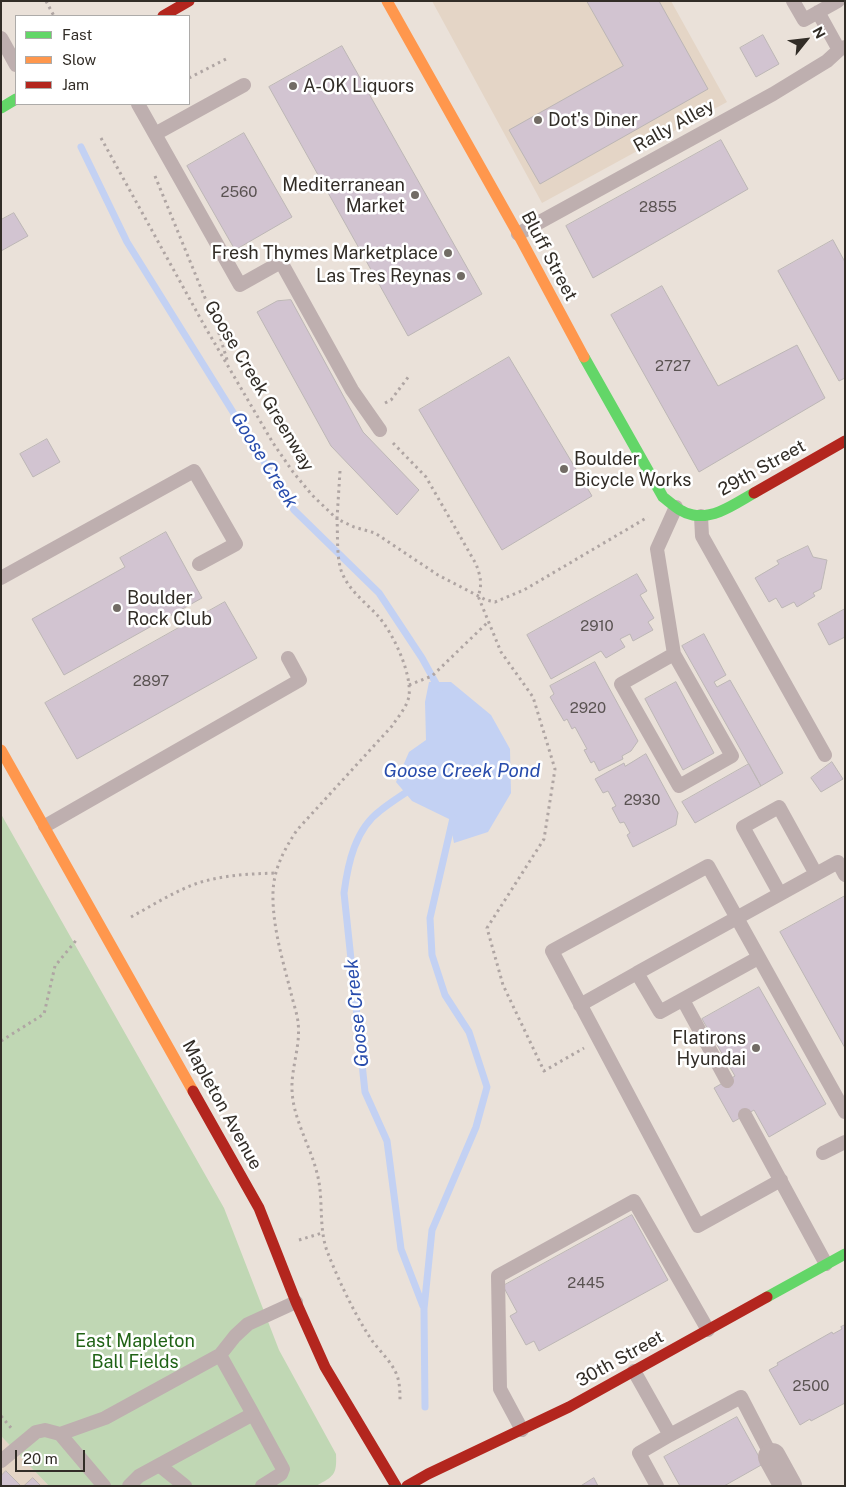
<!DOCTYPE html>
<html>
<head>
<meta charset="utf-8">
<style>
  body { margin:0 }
  #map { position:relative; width:846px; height:1487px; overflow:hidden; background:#eae1d9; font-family:"Public Sans",sans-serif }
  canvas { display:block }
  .frame { position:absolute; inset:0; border:2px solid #322d27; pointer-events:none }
  .legend { position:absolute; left:15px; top:15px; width:175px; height:90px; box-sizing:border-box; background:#fff; border:1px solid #adaba9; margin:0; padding:6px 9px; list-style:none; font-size:15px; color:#322d27 }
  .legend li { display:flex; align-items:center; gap:10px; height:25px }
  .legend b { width:25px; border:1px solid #adaba9 }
  .north { position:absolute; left:781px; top:15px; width:50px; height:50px; -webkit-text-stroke:4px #fff; paint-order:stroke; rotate:61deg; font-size:14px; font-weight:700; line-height:20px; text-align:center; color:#322d27 }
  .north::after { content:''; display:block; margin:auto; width:18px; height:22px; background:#322d27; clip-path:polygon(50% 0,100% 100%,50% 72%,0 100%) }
  .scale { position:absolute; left:15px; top:1450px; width:70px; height:22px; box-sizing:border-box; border:2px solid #322d27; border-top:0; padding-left:6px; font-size:15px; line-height:18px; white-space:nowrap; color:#322d27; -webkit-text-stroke:4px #fff; paint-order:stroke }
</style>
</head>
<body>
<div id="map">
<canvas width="846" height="1487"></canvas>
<div class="frame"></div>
<ul class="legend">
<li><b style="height:6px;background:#63d668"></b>Fast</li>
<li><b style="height:6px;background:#ff974d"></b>Slow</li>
<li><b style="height:6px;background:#b3261e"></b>Jam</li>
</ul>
<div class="north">N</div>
<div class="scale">20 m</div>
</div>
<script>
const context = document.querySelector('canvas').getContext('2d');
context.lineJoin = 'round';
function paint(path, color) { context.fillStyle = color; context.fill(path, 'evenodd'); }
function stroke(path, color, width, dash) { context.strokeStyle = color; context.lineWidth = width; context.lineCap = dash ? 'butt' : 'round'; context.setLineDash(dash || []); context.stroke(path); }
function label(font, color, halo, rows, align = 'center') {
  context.font = font + ' "Public Sans",sans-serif'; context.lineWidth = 5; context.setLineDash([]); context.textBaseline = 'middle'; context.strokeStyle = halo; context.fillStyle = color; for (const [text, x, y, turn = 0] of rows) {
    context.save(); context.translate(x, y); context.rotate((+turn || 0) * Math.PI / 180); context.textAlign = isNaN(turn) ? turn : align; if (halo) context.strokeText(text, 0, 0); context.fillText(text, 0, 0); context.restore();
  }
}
const built = new Path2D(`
  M432 1H671L727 102 542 203Z
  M1 1436 49 1486H1Z`);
const green = new Path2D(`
  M1 814 224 1208 279 1350 336 1454C337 1475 334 1476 316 1486H49L1 1436Z`);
const water = new Path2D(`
  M429 682H451L491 715 510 749 511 793 488 832 454 843 449 819 412 801 396 782 409 752 426 740 425 702Z`);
const stream = new Path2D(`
  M81 147 127 242 294 510 379 593 422 658 439 689
  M413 788C402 795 391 802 381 810 355 829 348 863 344 893L365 1092 387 1141 401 1249 423 1306
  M425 1407 424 1309 432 1230 476 1127 487 1087 469 1032 445 995 432 955 430 918 453 818`);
const building = new Path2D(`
  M587 1H659L708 89 540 184 509 130 623 66Z
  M763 35 779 64 756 77 740 48Z
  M342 46 482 294 408 336 269 87Z
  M244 133 292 217 235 250 187 166Z
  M721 140 748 189 593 278 566 226Z
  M14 213 28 236 1 251V220Z
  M833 240 845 262V378L839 381 778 271Z
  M662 286 718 386 797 345 825 398 699 472 611 315Z
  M291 300 363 432 419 490 397 515 331 446 257 312 277 301Z
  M509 357 592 496 502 550 419 410Z
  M47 439 60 462 33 477 20 454Z
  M166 532 202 598 64 675 32 619 125 567 120 558Z
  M808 546 813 557 827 560 821 589 813 593 815 596 797 607 794 602 782 608 776 598 769 602 755 578 779 564 777 561Z
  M637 574 647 591 640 595 654 618 648 622 653 630 633 641 630 634 620 639 625 647 606 658 601 651 551 679 527 635Z
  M225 602 257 658 77 759 45 703Z
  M845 609V637L829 645 818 624Z
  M704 634 726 675 714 682 717 687 730 680 783 773 761 786 682 646Z
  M595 662 638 741 631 751 622 756 623 759 599 771 594 761 591 763 584 750 587 749 575 727 572 729 567 719 564 721 550 697 554 694 550 686Z
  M676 682 714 753 683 770 645 699Z
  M646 754 678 813 676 825 633 847 627 835 630 833 624 822 620 823 612 808 616 806 608 791 603 793 595 779 624 763 625 766Z
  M832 762 843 779 821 792 811 778Z
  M749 764 761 786 695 823 682 802Z
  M845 896V1048L780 932Z
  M759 987 826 1104 769 1137 754 1110 733 1122 714 1088 735 1076 702 1019Z
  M632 1215 668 1280 539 1351 534 1341 526 1345 510 1316 517 1312 503 1286Z
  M845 1325V1403L811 1421 810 1419 800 1425 769 1370 778 1365 777 1363 832 1332 833 1334 842 1329 841 1327Z
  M737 1417 763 1464 724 1486H680L664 1457Z
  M6 1471 21 1486H1V1476Z
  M33 1478 41 1486H24Z
  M594 1478 598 1486H581Z`);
const path = new Path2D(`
  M46 1 54 16
  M189 78 228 58
  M101 138 204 325 273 443 293 472 312 495 337 519C338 534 336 562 343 575 350 591 366 603 378 616 393 633 412 673 409 696 407 707 398 717 392 726L297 830C284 850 274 868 273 892 272 926 283 961 291 993 293 1002 297 1013 298 1022 301 1045 291 1068 292 1090 293 1119 310 1145 317 1173 324 1199 318 1225 327 1251 338 1279 353 1311 369 1336 379 1352 396 1364 399 1383 400 1390 400 1396 400 1402
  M155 176 217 327 228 363
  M385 403 391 400 409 376
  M393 443 426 477 476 564C480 575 483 584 478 596L501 652 533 697 555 769 544 839 487 928 503 985 544 1071 584 1048
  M340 471 337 519 354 527 375 533 438 575 486 600 495 602 524 590 648 517
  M409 685 432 676 488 622
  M131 917C153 905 175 891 198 883 223 875 249 874 275 873
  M1 1041 44 1014 55 966 78 938
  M299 1240 322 1233
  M1 1416 12 1429`);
const lane = new Path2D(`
  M793 1 804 20 838 1
  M818 12 839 50
  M1 38 16 65
  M138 104 240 285 281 262 352 390 380 430
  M155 134 244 85
  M518 234 773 94 827 61 839 50 845 47
  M701 516 702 536 825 755
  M1 578 194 471 236 544 199 564
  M674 654 621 684 679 786 732 756 674 654 657 549 676 507
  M45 826 300 680 288 658
  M780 894 743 827 779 807 816 874
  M637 973 838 862 845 875
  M683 1000 727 1081
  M580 1005 637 973 660 1012 758 958
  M745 1115 826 1264
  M823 1153 845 1142
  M781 1180 698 1226 552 951 708 866 845 1112
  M634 1371 670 1435 741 1397 772 1457
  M253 1414 283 1469 281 1474 262 1486
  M522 1430 500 1389 498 1276 634 1201 708 1330
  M60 1434 105 1418 220 1355 235 1336 248 1324 296 1302
  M1 1461 36 1432 45 1430 60 1434 104 1486
  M159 1465 185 1486
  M129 1486 139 1476 253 1414 220 1355
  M657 1486 639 1453 670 1435`);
const street = new Path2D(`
  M772 1457 788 1486`);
const fast = new Path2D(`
  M1 108 16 99
  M584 357 663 497C672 504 681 513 693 515 715 519 736 503 754 493
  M767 1297 845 1254`);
const slow = new Path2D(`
  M387 1 518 234 584 357
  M1 750 193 1091`);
const jam = new Path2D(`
  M163 16 189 1
  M754 493 845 441
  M193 1091 259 1208 296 1302 325 1367 396 1486
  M407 1486 428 1474 569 1407 767 1297`);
const markers = [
  [293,86,5,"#726c65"],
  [538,120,5,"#726c65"],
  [415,195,5,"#726c65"],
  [448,253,5,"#726c65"],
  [461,276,5,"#726c65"],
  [564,469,5,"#726c65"],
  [117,608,5,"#726c65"],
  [756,1048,5,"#726c65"]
];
const numberNames = [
  ["2560",239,192],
  ["2855",658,207],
  ["2727",673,366],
  ["2910",597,626],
  ["2897",151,681],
  ["2920",588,708],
  ["2930",642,800],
  ["2445",586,1283],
  ["2500",811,1386]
];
const poiNames = [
  ["A-OK Liquors",303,86],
  ["Dot's Diner",548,120],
  ["Mediterranean",405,185,"right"],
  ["Market",405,206,"right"],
  ["Fresh Thymes Marketplace",438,253,"right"],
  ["Las Tres Reynas",451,276,"right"],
  ["Boulder",574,459],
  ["Bicycle Works",574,480],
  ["Boulder",127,598],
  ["Rock Club",127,619],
  ["Flatirons",746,1038,"right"],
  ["Hyundai",746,1059,"right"]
];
const streetNames = [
  ["Rally Alley",674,126,-29],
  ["Bluff Street",549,256,62],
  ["Goose Creek Greenway",259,386,59],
  ["29th Street",762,468,-29],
  ["Mapleton Avenue",222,1105,61],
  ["30th Street",620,1359,-29]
];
const parkNames = [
  ["East Mapleton",135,1341],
  ["Ball Fields",135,1362]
];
const waterNames = [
  ["Goose Creek",264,460,58],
  ["Goose Creek Pond",462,771],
  ["Goose Creek",357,1013,-96]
];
paint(built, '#e4d5c6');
paint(green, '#c0d7b4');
paint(water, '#c3d1f3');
stroke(stream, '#c3d1f3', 7);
paint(building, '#d2c4d1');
stroke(building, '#bcb6b5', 1);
stroke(path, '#afa5a3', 3, [2.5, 4]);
stroke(lane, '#beafaf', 14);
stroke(street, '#beafaf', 28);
stroke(fast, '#63d668', 11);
stroke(slow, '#ff974d', 11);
stroke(jam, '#b3261e', 11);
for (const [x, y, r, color] of markers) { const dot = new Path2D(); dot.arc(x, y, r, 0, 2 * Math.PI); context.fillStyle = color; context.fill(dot); stroke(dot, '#fff', 2); }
label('15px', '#5a5352', null, numberNames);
label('18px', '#322d27', '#fff', poiNames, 'left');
label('18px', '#322d27', '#fff', streetNames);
label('18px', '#216317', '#fff', parkNames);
label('italic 19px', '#284cac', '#fff', waterNames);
</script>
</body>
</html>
